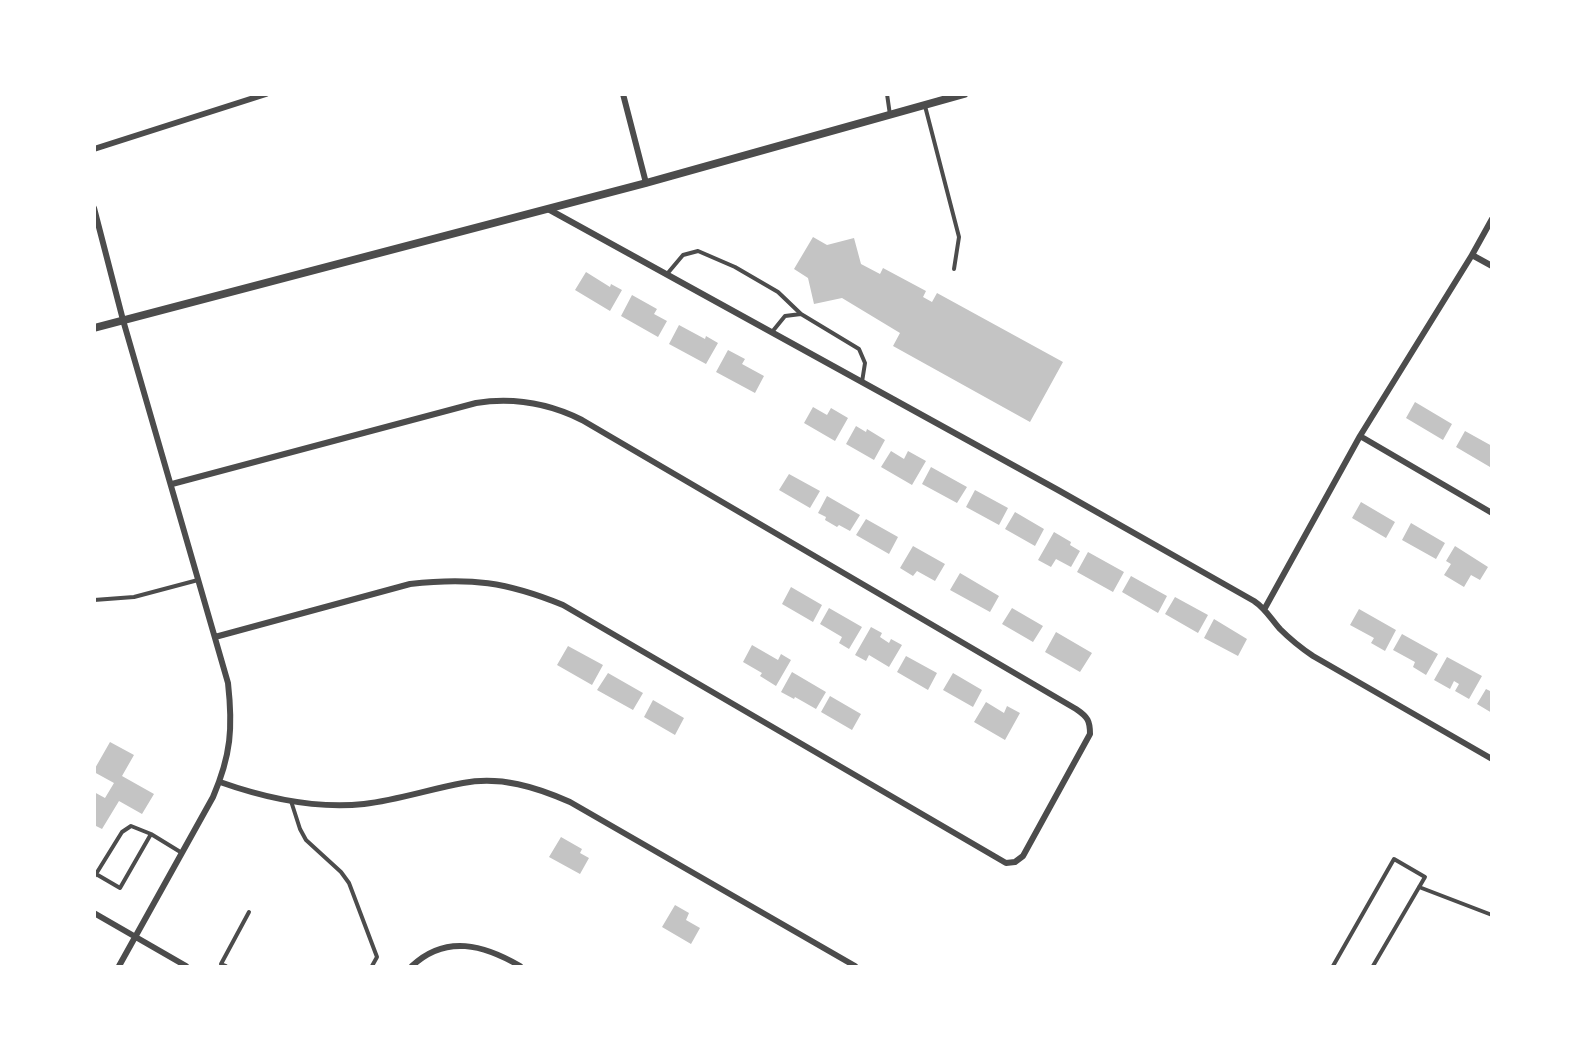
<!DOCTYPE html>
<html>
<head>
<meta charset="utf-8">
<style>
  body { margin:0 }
  #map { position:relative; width:1586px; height:1061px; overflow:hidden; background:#fff; font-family:Karla,sans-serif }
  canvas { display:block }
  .frame { position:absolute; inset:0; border:96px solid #fff; pointer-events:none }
</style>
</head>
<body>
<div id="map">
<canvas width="1586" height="1061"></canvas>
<div class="frame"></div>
</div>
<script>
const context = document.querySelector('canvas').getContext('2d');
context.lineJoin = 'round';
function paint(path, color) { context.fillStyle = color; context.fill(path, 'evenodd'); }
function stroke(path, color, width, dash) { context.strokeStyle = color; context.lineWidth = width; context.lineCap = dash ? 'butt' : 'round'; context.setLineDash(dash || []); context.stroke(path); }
const building = new Path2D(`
  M813 237 827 245 854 238 861 264 880 274 883 268 926 291 923 297 932 302 937 293 1063 362 1030 422 893 346 900 333 842 298 814 304 808 278 794 269Z
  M586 272 610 287 611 284 622 290 610 311 575 290Z
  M632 295 657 309 654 314 667 321 658 337 621 316Z
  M679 325 705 339 706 336 718 343 706 364 669 344Z
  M728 350 745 359 742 364 764 376 755 393 716 372Z
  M1415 402 1452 424 1443 440 1406 418Z
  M813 407 827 415 831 408 848 418 835 441 804 423Z
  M856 426 866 432 867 429 885 440 874 460 846 444Z
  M1465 431 1492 446 1490 467 1456 447Z
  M891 451 904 459 908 451 926 461 912 485 881 467Z
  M931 467 967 487 957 503 922 484Z
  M789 474 820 491 810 508 779 490Z
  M975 490 1008 508 999 525 966 507Z
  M827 496 860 515 850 531 839 525 837 527 825 520 826 517 818 513Z
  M1361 502 1395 522 1386 538 1352 518Z
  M1015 512 1044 529 1035 546 1005 529Z
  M866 519 898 537 889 554 856 535Z
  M1411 523 1445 543 1436 559 1402 540Z
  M1054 532 1071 542 1070 545 1080 551 1071 567 1056 559 1051 567 1038 560Z
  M913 546 945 564 935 581 917 571 913 576 900 568Z
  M1455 546 1488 567 1480 580 1471 575 1464 587 1444 575 1451 564 1446 561Z
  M1088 552 1124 572 1113 592 1077 572Z
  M960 573 999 596 990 612 950 590Z
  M1131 576 1167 596 1158 613 1122 592Z
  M791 587 822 605 813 622 782 604Z
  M1175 597 1208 615 1198 633 1165 614Z
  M829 608 862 627 849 649 839 643 842 637 820 624Z
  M1012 608 1043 626 1033 642 1002 624Z
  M1359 609 1396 630 1385 651 1371 643 1374 638 1350 625Z
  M1214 619 1247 639 1238 656 1204 638Z
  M871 627 882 633 880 637 889 643 891 639 902 645 889 667 869 655 866 661 855 655Z
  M1056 632 1092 653 1080 672 1045 652Z
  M1402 634 1438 654 1426 675 1413 667 1415 662 1393 650Z
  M752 645 778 660 781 654 791 660 776 686 760 676 762 673 743 662Z
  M568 646 603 665 592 685 557 665Z
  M906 656 937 673 928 690 897 672Z
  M1447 657 1482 676 1469 699 1455 691 1459 684 1454 681 1450 689 1434 680Z
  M792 672 826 692 816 709 795 697 794 699 781 692Z
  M608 673 643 693 633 710 597 690Z
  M953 673 982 690 973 707 943 690Z
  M1486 689 1492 692V713L1477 704Z
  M830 696 861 714 852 730 821 712Z
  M653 700 684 718 675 735 644 717Z
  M986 702 1004 713 1007 706 1020 713 1005 740 974 722Z
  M110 742 134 755 122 776 154 794 142 814 119 801 102 829 94 825V792L105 798 114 783 94 772V770Z
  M561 837 582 849 580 853 589 858 580 874 549 857Z
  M675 905 689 913 686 920 700 928 691 944 662 927Z`);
const service = new Path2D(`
  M887 94 890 115
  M925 106 959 237 954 269
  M667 274 683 255 698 251 735 267 778 292 801 314
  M772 332 785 316 801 314 859 349 865 363 862 382
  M94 600 134 597 198 580
  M291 801 300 829 306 840 341 872 349 883 377 957 372 966
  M96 874 122 832 131 826 151 834
  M94 877 96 874 120 888 151 834 182 853
  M1419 887 1492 915
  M226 966 221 964 249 912
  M1333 966 1394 859 1425 877 1373 966`);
const minor = new Path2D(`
  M623 94 646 183
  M94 149 266 94
  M94 208 123 320 228 683C233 728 231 755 213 797L119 966
  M548 209 1058 490 1254 601C1266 609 1271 619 1280 629 1290 639 1301 648 1313 656L1492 759
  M1472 255 1492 266
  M1360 436 1492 513
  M172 484 476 403C514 397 548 403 582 420L1076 709C1088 717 1090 721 1090 734L1023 856 1015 862 1006 863 563 605C507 582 470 577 410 584L215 637
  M1265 608 1360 436 1472 255 1492 219
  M220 782C265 798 316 809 364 804 398 800 430 789 463 783 501 776 536 787 570 802L855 966
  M94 913 186 966
  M412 966C446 934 484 945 520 966`);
const tertiary = new Path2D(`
  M94 328 646 183 964 94`);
paint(building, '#c4c4c4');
stroke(service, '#4c4c4c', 4);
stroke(minor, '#4c4c4c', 6);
stroke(tertiary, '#4c4c4c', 8);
</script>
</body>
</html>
